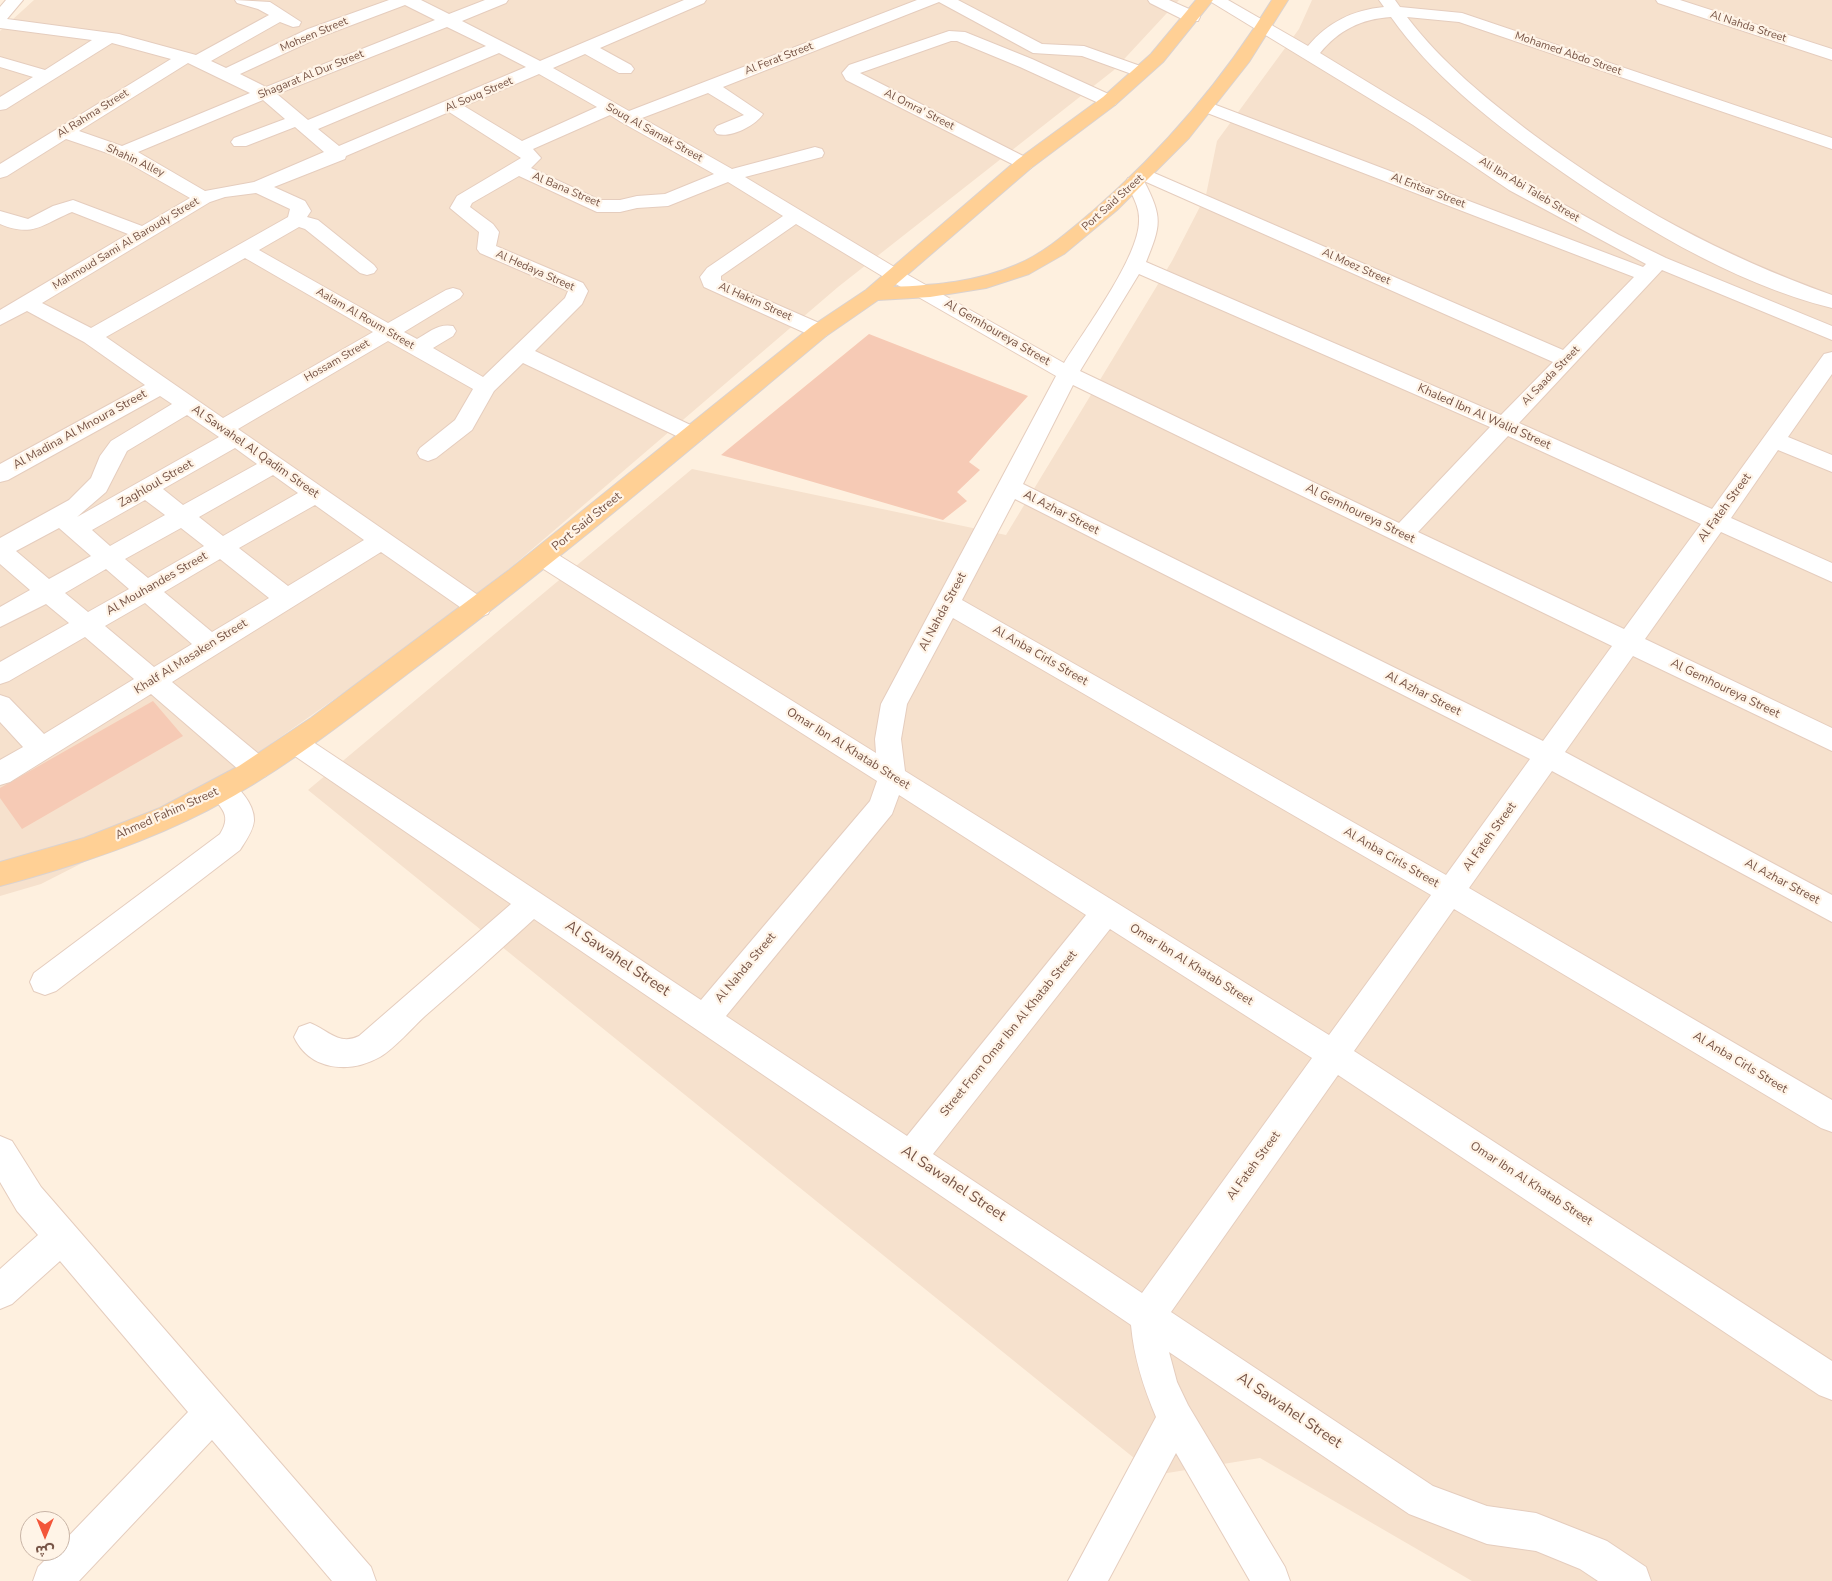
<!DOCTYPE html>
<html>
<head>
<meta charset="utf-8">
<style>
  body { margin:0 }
  #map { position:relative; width:1832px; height:1581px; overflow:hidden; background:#fef0df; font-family:"Nunito Sans","Noto Sans Arabic",sans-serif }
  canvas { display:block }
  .north { position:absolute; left:20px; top:1511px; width:50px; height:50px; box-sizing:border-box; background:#fff4e7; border:1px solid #c8b4a6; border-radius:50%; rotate:180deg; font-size:14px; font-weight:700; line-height:20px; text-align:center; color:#765345 }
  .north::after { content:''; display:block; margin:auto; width:18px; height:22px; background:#f3563a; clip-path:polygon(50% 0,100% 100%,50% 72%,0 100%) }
</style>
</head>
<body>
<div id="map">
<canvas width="1832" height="1581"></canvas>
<div class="north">ش</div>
</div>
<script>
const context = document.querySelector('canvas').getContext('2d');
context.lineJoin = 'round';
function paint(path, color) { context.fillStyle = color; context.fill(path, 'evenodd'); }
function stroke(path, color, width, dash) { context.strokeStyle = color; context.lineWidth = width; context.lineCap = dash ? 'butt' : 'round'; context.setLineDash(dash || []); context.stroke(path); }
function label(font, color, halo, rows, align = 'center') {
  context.font = font + ' "Nunito Sans",sans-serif'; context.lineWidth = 4.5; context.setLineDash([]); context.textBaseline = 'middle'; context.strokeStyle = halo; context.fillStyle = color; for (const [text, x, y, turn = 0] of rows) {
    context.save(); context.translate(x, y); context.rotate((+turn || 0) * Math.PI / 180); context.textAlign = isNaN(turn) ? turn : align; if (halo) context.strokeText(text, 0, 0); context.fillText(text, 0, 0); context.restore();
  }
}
const residential = new Path2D(`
  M34 0H1179L1114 70 838 287 460 611 151 828 41 884 0 896V31Z
  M1312 0H1832V1581H1472L1260 1458 1155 1475 308 790 692 469 1006 535 1172 261 1206 195 1217 141 1299 29Z`);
const building = new Path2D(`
  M869 334 1028 396 969 462 980 470 957 492 967 501 943 520 721 455Z
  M153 701 183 736 22 829 0 798V788Z`);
const minor = new Path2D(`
  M6 0H23L7 19 119 34 196 55 269 15 258 9 237 3 235 0 270 2 301 22 299 26 293 27 280 22 211 61 226 68 308 29 389 0H421L449 14 485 0H508L506 3 462 21 540 61 684 0H706L704 3 600 48 631 65 634 69 631 73H619L585 54 553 68 629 111 917 0H958L1042 44 1084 46 1146 68 1149 72 1146 76 1140 77 1082 56 1033 53 939 2 723 87 763 114C755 126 731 138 717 134L714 130 717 126 744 115 708 93 642 118 732 169 815 147 822 149 824 153 822 157 745 177 901 271 1064 363C1084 331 1139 257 1139 221 1140 207 1132 195 1126 182L1128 178 1137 177 1138 171 1145 169 1563 350 1634 277 1202 111 1199 107 1202 103 1208 102 1643 267 1646 264 1509 190 1413 125 1208 0H1228L1308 46C1328 22 1353 10 1384 7L1379 0H1395L1400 7 1462 13 1832 138V149L1459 22 1407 17C1442 63 1488 100 1534 135 1629 205 1720 255 1832 295V308C1731 283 1629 220 1545 160 1488 119 1431 74 1391 17 1361 19 1339 30 1320 53L1425 117 1523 182 1619 235 1666 258 1832 326V340L1662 270 1519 423 1712 509 1824 354 1832 352V374L1788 437 1832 455V472L1778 450 1731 518 1832 563V582L1721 532 1645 639 1832 728V751L1633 656 1565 752 1832 895V922L1552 771 1469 888 1832 1100V1132L1821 1128 1454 909 1354 1051 1832 1361V1400L1819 1395 1338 1075 1171 1312 1433 1486 1487 1506 1536 1513 1607 1541 1646 1567 1651 1581H1598L1580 1569 1536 1551 1487 1544 1409 1514 1169 1352 1177 1382 1188 1405 1285 1567 1290 1581H1250L1176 1453 1108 1581H1068L1156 1417C1143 1386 1134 1358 1131 1325L534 919C498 952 462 984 425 1016 411 1029 396 1047 380 1057 350 1074 310 1071 294 1037L299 1027 310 1023C328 1030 339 1046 359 1036L511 904 286 750 282 743 286 736 295 732 304 736 701 1000 870 801 877 781 534 563 531 557 534 551 543 548 552 551 876 753 875 739 881 704 1056 376 887 279 796 224 721 276V280L826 326 829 331 826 336 819 337 812 336 704 287 700 277 707 268 783 216 728 182 668 206 637 208 620 212H597L519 176 472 203 470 207 493 224 499 232 496 246 583 283 588 291 582 304 535 351 701 430 704 435 701 440 693 442 685 440 523 363 494 391 472 430 436 458 428 461 420 458 417 453 420 448 455 420 473 389 388 341 238 429 488 602 491 608 488 614 479 617 470 614 381 552 172 682 266 760 270 768 266 776 256 779 246 776 151 694 10 782 0 785V760L23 747 0 722V695L9 698 44 734 134 679 85 637 9 681 0 684V662L69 623 46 604 0 627V607L30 590 0 564V538L69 500 91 478 100 456 111 441 172 404 160 396 8 480 0 482V464L145 385 84 342 27 311 0 325V310L128 234 72 212C43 224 33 238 0 224V211L28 219 53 206 73 200 142 226 190 198 116 156 66 139 7 176 0 178V164L171 59 112 43 6 109 0 110V97L33 77 0 67V57L45 70 92 40 0 28V7ZM405 5 435 20 266 87 240 74 320 37ZM447 27 486 46 308 120 277 94ZM499 53 526 67 339 146 318 129ZM188 63 250 93 122 146 79 131ZM539 74 597 107 522 141 464 106ZM263 100 285 119 234 138 231 142 234 146H246L295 127 324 152 254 182 205 191 138 152ZM449 112 521 158 457 196 450 208 479 232 477 249 480 253 568 291 565 298 483 377 433 348 453 336 456 331 453 326C439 323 429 332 417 339L404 332 460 298 463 294 460 290 453 288 446 290 388 323 259 250 299 227 305 229 360 273 367 275 374 273 377 269 374 265 318 220 307 217 311 211 305 201 274 187 345 159 346 156ZM610 115 621 122 714 174 665 194 637 196 620 200H600L531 168 541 158 533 149ZM1144 181 1553 362 1501 415 1146 262C1161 225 1163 218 1144 181ZM256 193 290 209 288 217 91 328 42 303 210 202 225 197ZM245 258 373 332 223 418 106 337ZM1139 274 1490 427 1399 523 1080 371ZM1073 385 1612 646 1543 741 1023 484ZM187 415 219 437 77 517 106 492 127 451ZM1508 436 1701 524 1624 629 1418 532ZM235 448 257 464 183 505 163 489ZM273 475 298 493 223 536 199 517ZM1015 499 1530 759 1446 875 962 600ZM145 500 165 515 110 546 92 530ZM315 505 364 540 288 586 239 548ZM59 528 91 556 49 579 16 551ZM181 528 204 546 148 578 125 559ZM220 559 269 598 212 632 164 592ZM106 569 129 589 88 612 65 593ZM145 603 192 644 154 667 105 626ZM953 618 1431 895 1329 1035 905 771 901 739 907 704ZM899 795 1086 915 907 1136 726 1016 892 814ZM1110 929 1312 1058 1142 1293 933 1154Z
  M1148 0H1169L1198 13 1200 17 1198 21H1186L1150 3Z
  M1656 0H1680L1832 49V60L1658 3Z
  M949 31 965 32 1032 59 1115 97 1118 101 1115 105H1103L1020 67 957 41H951L860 73 1031 160 1033 164 1031 168 1024 170 846 80 842 73 849 65Z
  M222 778C237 783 255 804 254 821 253 831 245 842 240 850L56 991 45 995 34 991 30 982 34 973 220 834C234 812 217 807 208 789L212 781Z
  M0 1136 12 1141 41 1187 371 1567 376 1581H332L212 1440 79 1581H33L38 1567 54 1551H60V1545L188 1412 60 1261 12 1304 0 1309V1269L38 1235 17 1211 0 1182Z`);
const major = new Path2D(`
  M1196 0H1213L1163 62 1115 105 1031 168 893 287C935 285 977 282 1016 265 1045 253 1069 231 1093 211 1164 149 1223 80 1272 0H1288L1249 62 1189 138 1117 210 1064 254 1029 274 986 288 930 297 878 300 826 336C690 449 554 565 411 671 345 721 281 772 208 810 142 844 71 867 0 886V862L84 838 160 808 239 766 311 718 509 570 812 326 866 290 1017 160 1103 97 1151 54Z`);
const farStreetnames = [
  ["Al Nahda Street",1748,27,18],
  ["Mohsen Street",314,35,-23],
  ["Mohamed Abdo Street",1568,54,19],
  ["Al Ferat Street",779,59,-21],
  ["Shagarat Al Dur Street",311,75,-22],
  ["Al Souq Street",479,95,-23],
  ["Al Omra' Street",919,110,27],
  ["Al Rahma Street",93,114,-32],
  ["Souq Al Samak Street",654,133,29],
  ["Shahin Alley",135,161,25],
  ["Al Bana Street",566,190,23],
  ["Ali Ibn Abi Taleb Street",1529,190,31],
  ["Al Entsar Street",1428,191,21],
  ["Port Said Street",1113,203,-42],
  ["Mahmoud Sami Al Baroudy Street",126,244,-31],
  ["Al Moez Street",1356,267,24],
  ["Al Hedaya Street",535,271,24],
  ["Al Hakim Street",755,302,24],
  ["Aalam Al Roum Street",365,319,30],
  ["Hossam Street",337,361,-30],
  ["Al Saada Street",1551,376,-46]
];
const streetNames = [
  ["Al Gemhoureya Street",997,333,30],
  ["Khaled Ibn Al Walid Street",1484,417,24],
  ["Al Madina Al Mnoura Street",80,430,-29],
  ["Al Sawahel Al Qadim Street",255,452,35],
  ["Zaghloul Street",156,484,-30],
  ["Al Fateh Street",1725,508,-54],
  ["Al Azhar Street",1061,513,27],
  ["Al Gemhoureya Street",1360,514,26],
  ["Port Said Street",587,522,-39],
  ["Al Mouhandes Street",157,584,-30],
  ["Al Nahda Street",943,612,-62],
  ["Al Anba Cirls Street",1040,656,30],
  ["Khalf Al Masaken Street",191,657,-32],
  ["Al Gemhoureya Street",1725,689,26],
  ["Al Azhar Street",1423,694,27],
  ["Omar Ibn Al Khatab Street",848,749,32],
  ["Ahmed Fahim Street",167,814,-24],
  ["Al Fateh Street",1490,837,-54],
  ["Al Anba Cirls Street",1391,858,30],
  ["Al Azhar Street",1782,882,28],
  ["Omar Ibn Al Khatab Street",1191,965,32],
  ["Al Nahda Street",746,968,-50],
  ["Street From Omar Ibn Al Khatab Street",1009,1034,-51],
  ["Al Anba Cirls Street",1740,1063,31],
  ["Al Fateh Street",1254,1166,-54],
  ["Omar Ibn Al Khatab Street",1531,1184,33]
];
const nearStreetnames = [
  ["Al Sawahel Street",617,959,34],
  ["Al Sawahel Street",953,1184,34],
  ["Al Sawahel Street",1289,1411,34]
];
paint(residential, '#f6e1cd');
paint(building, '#f6cab5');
stroke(minor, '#e5cdbe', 2);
stroke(major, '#dbd2cf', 2);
paint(minor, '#fff');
paint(major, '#ffd095');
label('11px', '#765345', '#fff4e7', farStreetnames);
label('12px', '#765345', '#fff4e7', streetNames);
label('15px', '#765345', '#fff4e7', nearStreetnames);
</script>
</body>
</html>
